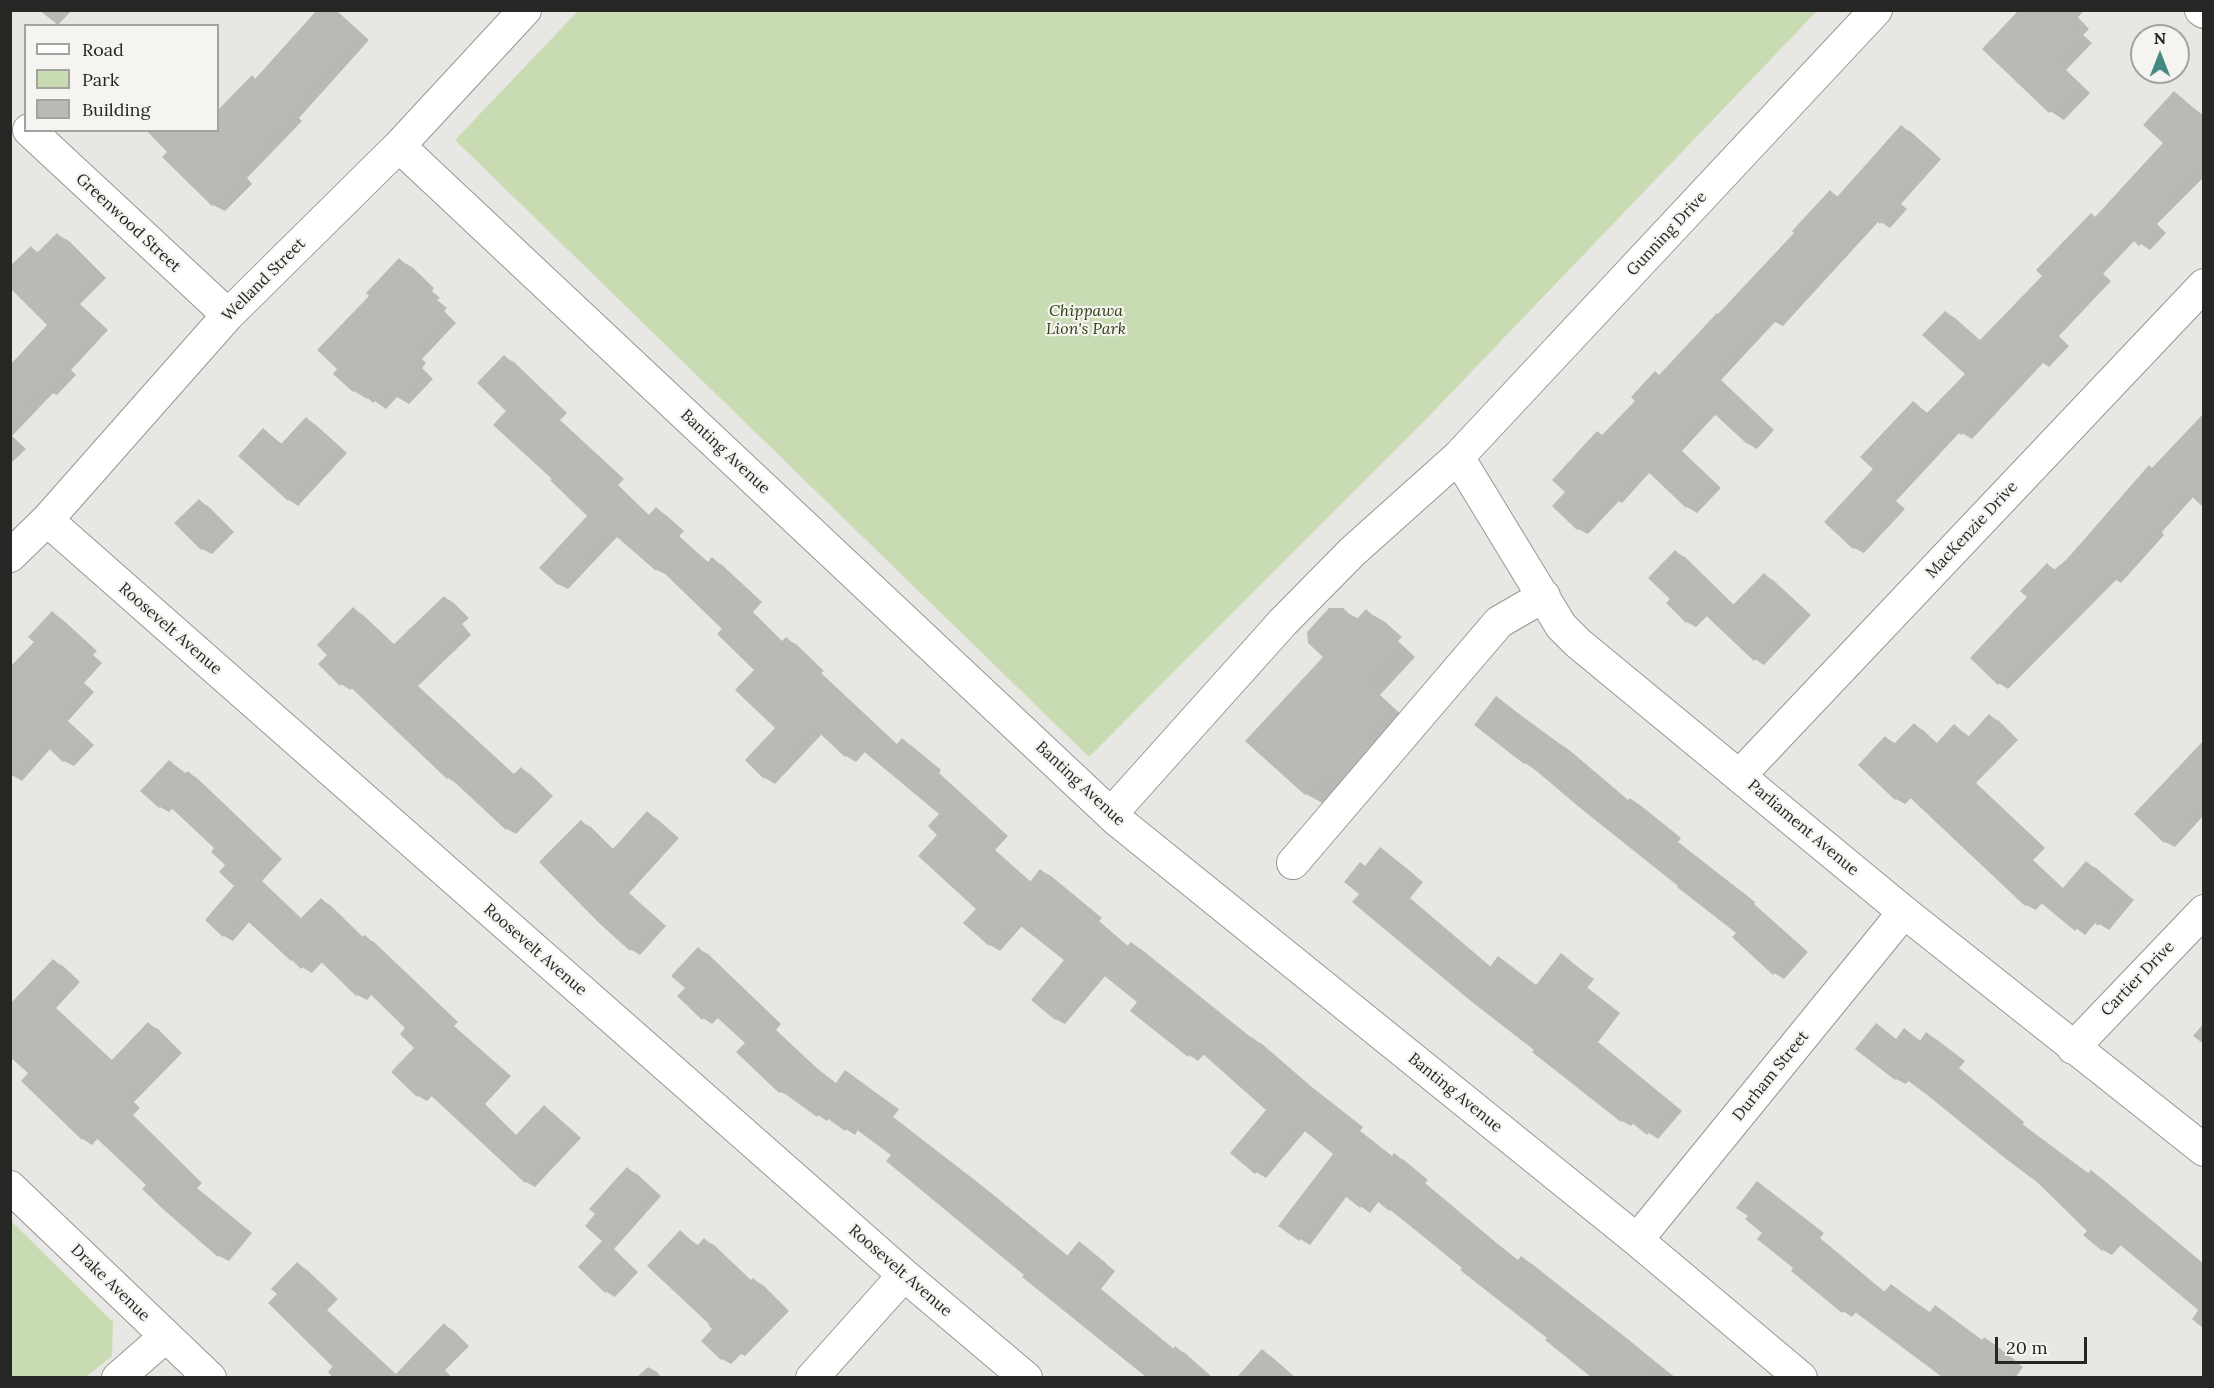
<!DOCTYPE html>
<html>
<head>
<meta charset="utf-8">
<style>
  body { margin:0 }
  #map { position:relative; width:2214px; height:1388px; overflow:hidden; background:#e9e7e3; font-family:Lora,serif }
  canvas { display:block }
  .frame { position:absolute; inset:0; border:12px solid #262624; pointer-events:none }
  .legend { position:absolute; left:24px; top:24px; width:195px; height:108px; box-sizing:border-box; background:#f6f4f0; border:2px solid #a3a29e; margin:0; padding:8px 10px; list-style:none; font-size:18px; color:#262624 }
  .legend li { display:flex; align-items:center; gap:12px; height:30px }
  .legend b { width:30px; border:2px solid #a3a29e }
  .north { position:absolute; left:2130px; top:24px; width:60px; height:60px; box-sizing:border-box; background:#f6f4f0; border:2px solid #a3a29e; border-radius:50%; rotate:0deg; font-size:16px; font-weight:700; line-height:24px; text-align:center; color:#262624 }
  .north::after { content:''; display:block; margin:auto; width:21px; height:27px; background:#448a82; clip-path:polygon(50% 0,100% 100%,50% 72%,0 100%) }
  .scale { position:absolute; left:1995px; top:1337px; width:92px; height:27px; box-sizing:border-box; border:3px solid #262624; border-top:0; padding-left:8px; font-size:18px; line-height:21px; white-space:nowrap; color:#262624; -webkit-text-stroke:4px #f6f4f0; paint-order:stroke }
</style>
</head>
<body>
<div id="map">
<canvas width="2214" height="1388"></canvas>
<div class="frame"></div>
<ul class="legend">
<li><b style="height:8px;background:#fff"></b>Road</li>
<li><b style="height:16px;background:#c8dbb3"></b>Park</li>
<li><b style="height:16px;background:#bbb9b6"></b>Building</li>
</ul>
<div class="north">N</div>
<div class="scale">20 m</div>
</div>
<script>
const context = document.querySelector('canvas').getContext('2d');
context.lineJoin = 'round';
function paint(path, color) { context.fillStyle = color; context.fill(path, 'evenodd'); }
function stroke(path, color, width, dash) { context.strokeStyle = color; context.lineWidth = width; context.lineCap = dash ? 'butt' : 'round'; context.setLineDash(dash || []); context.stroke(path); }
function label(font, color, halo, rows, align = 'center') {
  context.font = font + ' Lora,serif'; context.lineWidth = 4.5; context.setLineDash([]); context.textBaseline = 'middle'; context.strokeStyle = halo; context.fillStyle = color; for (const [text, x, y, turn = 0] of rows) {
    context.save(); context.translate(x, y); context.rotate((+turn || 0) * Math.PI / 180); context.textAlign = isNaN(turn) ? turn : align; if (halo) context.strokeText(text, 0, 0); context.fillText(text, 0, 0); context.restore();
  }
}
const green = new Path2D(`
  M579 10H1817V11L1431 414 1089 757 455 140Z
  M11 1221 113 1322 112 1356 86 1377H11Z`);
const shadow = new Path2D(`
  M39 10H72L58 25Z
  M320 10 337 11 369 40 299 118 302 121 247 178 252 184 225 211 213 205 169 152 218 130V112L252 77 257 80Z
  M2021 10H2071L2089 29 2083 35 2092 43 2066 70 2090 93 2064 120 2050 111Z
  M2174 93 2204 116V177L2157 224 2166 233 2150 250 2135 240 2103 274 2111 281 2059 336 2069 346 2049 367 2043 363 1972 439 1960 432 1896 501 1905 509 1864 553 1854 548 1826 522 1875 469 1913 403 1929 414 1967 373 1945 312 1955 318 1981 341 2044 276 2166 143Z
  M1901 127 1911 132 1941 159 1901 204 1907 209 1890 228 1879 221 1783 326 1775 322 1721 380 1774 430 1757 449 1747 443 1716 414 1682 451 1721 488 1697 513 1687 507 1650 472 1622 503 1619 501 1588 534 1578 529 1554 506 1567 492 1603 436 1637 401 1656 373 1660 376 1719 316 1796 233 1830 192 1839 197Z
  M58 235 69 241 106 278 80 304 108 330 71 370 76 375 57 395 53 393 12 436 26 449 10 464V367L49 325 31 248 39 253Z
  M399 260 412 267 434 288 432 291 440 298 437 300 447 308 444 311 456 323 422 359 426 363 422 368 433 379 409 404 397 397 386 409 369 397 367 399 354 391 335 374 371 296Z
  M504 357 514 362 567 413 560 420 624 479 618 485 650 516 656 509 666 515 684 531 679 536 709 563 712 559 722 565 762 602 753 612 783 642 786 639 796 644 824 671 821 673 898 745 902 740 912 746 941 770 939 773 1008 836 995 850 1031 882 1041 871 1051 876 1102 918 1099 921 1129 947 1131 944 1141 949 1253 1039 1262 1044 1313 1088 1363 1127 1360 1131 1393 1157 1394 1155 1404 1160 1428 1180 1425 1183 1499 1245 1519 1261 1522 1258 1532 1264 1676 1378H1593L1547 1340 1549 1337 1379 1201 1370 1213 1347 1196 1310 1245 1300 1239 1281 1226 1335 1154 1306 1130 1266 1178 1256 1172 1268 1110 1205 1053 1198 1061 1189 1055 1139 1002 1106 975 1065 1024 1055 1019 1066 960 1022 926 1000 951 990 945 965 923 978 909 940 835 941 814 866 751 856 762 846 756 822 734 775 784 765 778 777 728 757 669 724 629 667 575 657 570 618 536 568 589 558 584 589 516 554 478 508 411Z
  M307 419 316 425 347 453 298 506 289 500 264 430 283 445Z
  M2153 470 2194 496 2162 532 2164 535 2121 583 2116 580 2008 689 1999 683 2029 597 2047 565 2056 570 2068 560Z
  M199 501 208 506 234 532 212 554 202 549 176 523Z
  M1675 552 1685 557 1735 606 1764 575 1773 580 1811 615 1764 665 1755 659 1708 615 1696 627 1687 622 1672 599Z
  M444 597 454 603 469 618 462 624 471 635 418 686 515 775 521 769 530 774 553 796 516 834 507 829 458 784 448 778 353 688 350 690 341 684 329 654 353 609 363 615 395 645Z
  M1342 610 1359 619 1366 611 1385 622 1402 637 1398 641 1415 657 1380 695 1406 719 1326 805 1306 794 1247 740 1325 657Z
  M52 613 62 619 97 651 93 655 102 663 84 683 94 692 68 721 94 745 74 766 64 761 51 748 22 781 10 774 36 642Z
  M1497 698 1574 754 1629 801 1630 799 1640 805 1681 838 1678 842 1755 902 1754 904 1808 952 1784 979 1774 973 1738 932 1534 769 1525 763Z
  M1990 716 1999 721 2018 740 1976 783 2045 848 2033 860 2064 889 2086 863 2096 868 2134 900 2109 930 2096 922 2085 935 2043 902 2036 910 2026 905 1912 797 1905 804 1896 799 1886 738 1896 744 1914 725 1923 730 1938 744 1955 726 1970 737Z
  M2204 741V815L2175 847 2165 842 2136 814Z
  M170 762 187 774 188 773 197 778 282 859 262 881 302 919 321 900 330 905 364 938 374 942 458 1022 454 1026 511 1076 485 1104 517 1136 544 1107 553 1113 581 1138 535 1187 526 1182 433 1095 427 1101 418 1096 416 1048 408 1028 372 994 367 1000 357 995 323 961 312 973 302 967 292 960 250 921 233 941 224 936 237 886 227 865 217 848 173 808 169 812 160 807Z
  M647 813 657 819 679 838 629 893 666 926 640 955 630 949 581 822 591 827 614 850Z
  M1381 849 1423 882 1410 898 1491 967 1498 958 1537 986 1561 955 1594 979 1587 988 1620 1013 1598 1042 1682 1111 1658 1139 1634 1123 1631 1126 1622 1121 1534 1052 1536 1049 1361 894 1366 867Z
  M698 949 708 954 781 1024 776 1030 821 1072 837 1084 854 1078 899 1109 893 1117 991 1193 1068 1256 1088 1249 1115 1271 1101 1289 1174 1349 1175 1348 1185 1353 1213 1378H1150L893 1155 858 1129 855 1135 829 1118 827 1121 790 1096 780 1092 738 1052 747 1043 719 1017 712 1024 703 1018 687 988Z
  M54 961 63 966 80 982 56 1008 113 1061 148 1024 158 1029 182 1053 134 1102 140 1108 133 1115 202 1183 197 1188 252 1233 229 1261 219 1256 165 1209 148 1185 98 1138 92 1145 83 1139 30 1073 10 1054V1001L13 1003Z
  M2204 1023V1044L2193 1036Z
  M1904 1030 1921 1041 1927 1034 1936 1039 1965 1061 1959 1068 2024 1122 2022 1125 2089 1174 2091 1172 2100 1177 2204 1264V1329L2192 1319 2199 1309 2122 1244 2112 1255 2103 1250 2089 1231 2039 1182 1909 1080 1906 1084 1896 1079 1858 1049 1885 1031 1897 1040Z
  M627 1169 637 1174 661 1196 614 1249 638 1272 615 1297 605 1291 604 1241Z
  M1758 1183 1824 1233 1820 1238 1886 1293 1891 1285 1931 1313 1936 1307 1983 1341 1985 1339 1994 1344 2023 1367 2015 1378H1945L1857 1311 1852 1317 1843 1311 1795 1268 1764 1232Z
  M680 1232 699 1246 704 1240 714 1245 752 1281 754 1280 763 1285 789 1311 745 1356 741 1354 731 1364 722 1359 714 1329Z
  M298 1264 307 1270 338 1299 327 1310 397 1375 444 1325 454 1331 469 1346 445 1370 452 1378H333L328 1372 333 1366 279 1294Z
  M1262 1351 1272 1357 1296 1378H1239Z
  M648 1367 657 1372 662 1378H636Z`);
const building = new Path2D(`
  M317 10H334L359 33 288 111 291 114 236 170 242 176 212 206 162 157 167 152 146 130H218V110L252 75 255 79Z
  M2019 10H2085L2069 26 2078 34 2053 61 2076 84 2049 113 1982 49Z
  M2174 91 2204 117V159L2148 218 2157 227 2139 246 2126 233 2094 267 2102 274 2050 330 2060 340 2038 362 2034 358 1961 435 1952 426 1888 495 1897 502 1853 549 1824 522 1873 469 1860 457 1913 401 1927 413 1965 374 1922 335 1945 311 1979 341 2042 276 2036 270 2091 213 2095 217 2163 143 2143 125Z
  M1901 125 1932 152 1892 198 1899 203 1880 224 1870 215 1773 322 1766 316 1712 374 1766 424 1747 444 1708 408 1673 444 1712 482 1686 508 1642 466 1612 498 1609 496 1577 530 1552 506 1565 492 1552 480 1597 431 1602 435 1635 401 1631 397 1655 371 1659 375 1717 313 1718 314 1794 233 1792 231 1830 190 1837 197Z
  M57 233 96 271 69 297 98 323 60 363 65 368 44 390 41 387 10 420V365L47 325 10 288V266L31 246 37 253Z
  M399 258 422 280 421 283 428 290 426 292 435 300 432 303 444 315 410 351 414 355 410 360 421 371 396 398 386 389 373 403 358 388 353 392 333 374 337 369 317 350 369 296 366 293Z
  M504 355 558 407 552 413 615 473 609 479 648 516 656 507 675 524 670 530 707 563 712 557 753 596 745 606 781 642 786 637 815 664 812 667 896 745 902 738 932 764 930 766 999 830 986 843 1030 882 1040 869 1093 911 1090 915 1127 946 1131 942 1251 1038 1252 1037 1303 1081 1354 1121 1351 1124 1392 1156 1394 1153 1419 1173 1416 1177 1489 1238 1518 1260 1521 1256 1629 1340 1654 1361 1640 1377H1591L1545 1340 1547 1338 1460 1270 1462 1268 1390 1209 1389 1211 1370 1195 1360 1208 1338 1190 1299 1241 1278 1226 1333 1154 1296 1124 1255 1174 1230 1153 1266 1110 1195 1047 1188 1057 1130 1011 1137 1002 1097 970 1055 1020 1031 1000 1064 960 1013 920 989 946 963 923 976 909 918 856 937 835 928 826 939 814 856 745 845 757 813 727 764 779 745 760 775 728 735 690 754 670 717 634 722 629 659 568 656 571 609 530 558 585 539 568 587 516 550 480 552 479 493 425 506 411 477 383Z
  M2204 413V508L2185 490 2153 526 2156 528 2111 579 2106 575 1998 685 1970 658 2027 597 2020 591 2047 563 2054 570 2067 559 2149 465 2152 468Z
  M306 417 338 447 288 501 238 456 263 428 281 444Z
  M199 499 226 526 201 550 174 523Z
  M1675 550 1732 606 1764 573 1802 609 1754 661 1699 609 1686 623 1666 603 1670 599 1648 578Z
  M444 596 460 612 453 618 463 629 409 680 513 775 521 767 544 789 506 830 449 777 447 779 344 681 340 686 318 664 327 655 317 645 353 607 393 645Z
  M1329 608H1343L1356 620 1366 609 1383 626 1380 630 1396 645 1362 683 1388 707 1360 738 1369 746 1338 782 1327 772 1305 795 1245 741 1323 657 1308 643 1307 632Z
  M52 611 88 645 84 649 93 657 75 676 86 686 59 714 85 739 63 762 42 742 10 777V667L34 642 28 637Z
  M1496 696 1563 748 1564 746 1628 800 1630 798 1673 832 1669 836 1747 896 1745 898 1799 946 1773 975 1732 937 1736 933 1677 887 1678 886 1579 807 1526 762 1524 764 1474 725Z
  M1989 714 2009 733 1968 777 2036 841 2025 854 2062 889 2086 861 2125 894 2098 926 2087 916 2075 931 2034 897 2025 906 1903 791 1895 800 1858 765 1885 736 1894 744 1914 723 1936 744 1954 724 1968 737Z
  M2204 740V800L2164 843 2134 814Z
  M169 760 185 774 188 771 274 853 254 875 300 919 321 898 362 937 365 935 449 1016 446 1020 503 1070 476 1098 515 1136 544 1105 572 1132 525 1183 424 1089 417 1097 391 1072 414 1048 400 1034 405 1028 364 988 356 996 314 955 301 969 292 960 291 961 241 915 223 937 205 920 234 886 219 872 225 865 211 852 214 848 165 802 159 808 140 791Z
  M647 811 670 832 621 886 658 920 630 951 600 924 539 862 581 820 612 850Z
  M1380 847 1415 875 1401 892 1490 967 1498 956 1536 985 1561 953 1585 973 1579 981 1612 1007 1589 1036 1673 1104 1647 1135 1625 1117 1621 1122 1532 1052 1534 1050 1472 1002 1352 902 1359 894 1344 882 1360 862 1365 866Z
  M698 947 773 1018 767 1024 811 1064 836 1083 845 1070 890 1103 885 1111 981 1185 1067 1256 1079 1241 1107 1264 1092 1282 1173 1349 1175 1346 1212 1377H1146L1022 1277 1024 1275 886 1161 891 1155 849 1124 845 1131 820 1113 817 1117 781 1091 779 1093 736 1052 745 1043 710 1011 702 1020 677 996 685 988 671 976Z
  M53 959 72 976 48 1002 111 1061 148 1022 174 1047 126 1096 132 1102 124 1109 193 1177 189 1182 243 1227 218 1257 164 1210 142 1189 146 1185 90 1132 82 1140 21 1081 28 1073 10 1057V1004Z
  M1876 1023 1896 1039 1904 1028 1920 1041 1926 1032 1956 1055 1951 1062 2016 1116 2014 1118 2088 1173 2091 1170 2204 1265V1315L2112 1238 2102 1251 2083 1235 2087 1231 2038 1183 2001 1155 1926 1094 1900 1075 1895 1080 1855 1049Z
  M627 1167 653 1190 606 1243 630 1266 605 1293 578 1267 602 1241 585 1226 595 1214 589 1209Z
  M1757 1181 1816 1227 1811 1232 1884 1292 1891 1284 1929 1313 1935 1305 1982 1340 1984 1337 2015 1360 2002 1377H1942L1847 1306 1842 1313 1791 1271 1793 1268 1757 1239 1762 1233 1745 1219 1748 1216 1736 1208Z
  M680 1230 697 1246 704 1238 750 1281 753 1278 781 1304 735 1352 731 1349 721 1360 701 1341 712 1329 708 1325 709 1324 647 1266Z
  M297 1262 329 1293 319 1304 395 1375 444 1323 460 1340 437 1364 450 1377H343L268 1303 277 1294 271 1289Z
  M1262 1349 1294 1377H1237Z`);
const minor = new Path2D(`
  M2201 10 2204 12
  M29 130 228 315
  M399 146 1117 820 1637 1240 1801 1378
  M1458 457 1561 626 1578 643 1904 912 2204 1150
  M47 520 904 1275 1026 1378
  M10 556 47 520 228 315 399 146 525 10
  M1740 775 2204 285
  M1111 814 1283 622 1352 552 1458 457 1876 10
  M1293 863 1499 622 1544 596
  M2073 1048 2204 911
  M10 1187 210 1378
  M1637 1240 1904 912
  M118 1378 166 1336
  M812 1378 904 1275`);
const streetNames = [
  ["Greenwood Street",128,223,43],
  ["Gunning Drive",1667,234,-47],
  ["Welland Street",264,280,-45],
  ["Banting Avenue",725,452,43],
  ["MacKenzie Drive",1972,530,-47],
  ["Roosevelt Avenue",170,629,41],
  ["Banting Avenue",1080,784,43],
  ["Parliament Avenue",1803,828,40],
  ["Roosevelt Avenue",535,950,41],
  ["Cartier Drive",2138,979,-46],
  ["Durham Street",1771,1076,-51],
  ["Banting Avenue",1455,1093,39],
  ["Roosevelt Avenue",900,1271,41],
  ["Drake Avenue",110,1283,44]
];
const parkNames = [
  ["Chippawa",1086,311],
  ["Lion's Park",1086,329]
];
paint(green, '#c8dbb3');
paint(shadow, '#0003');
paint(building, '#bbb9b6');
stroke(minor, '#989692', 34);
stroke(minor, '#fff', 32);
label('16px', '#262624', '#f6f4f0', streetNames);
label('italic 16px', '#2c3e10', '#f6f4f0', parkNames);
</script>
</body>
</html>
